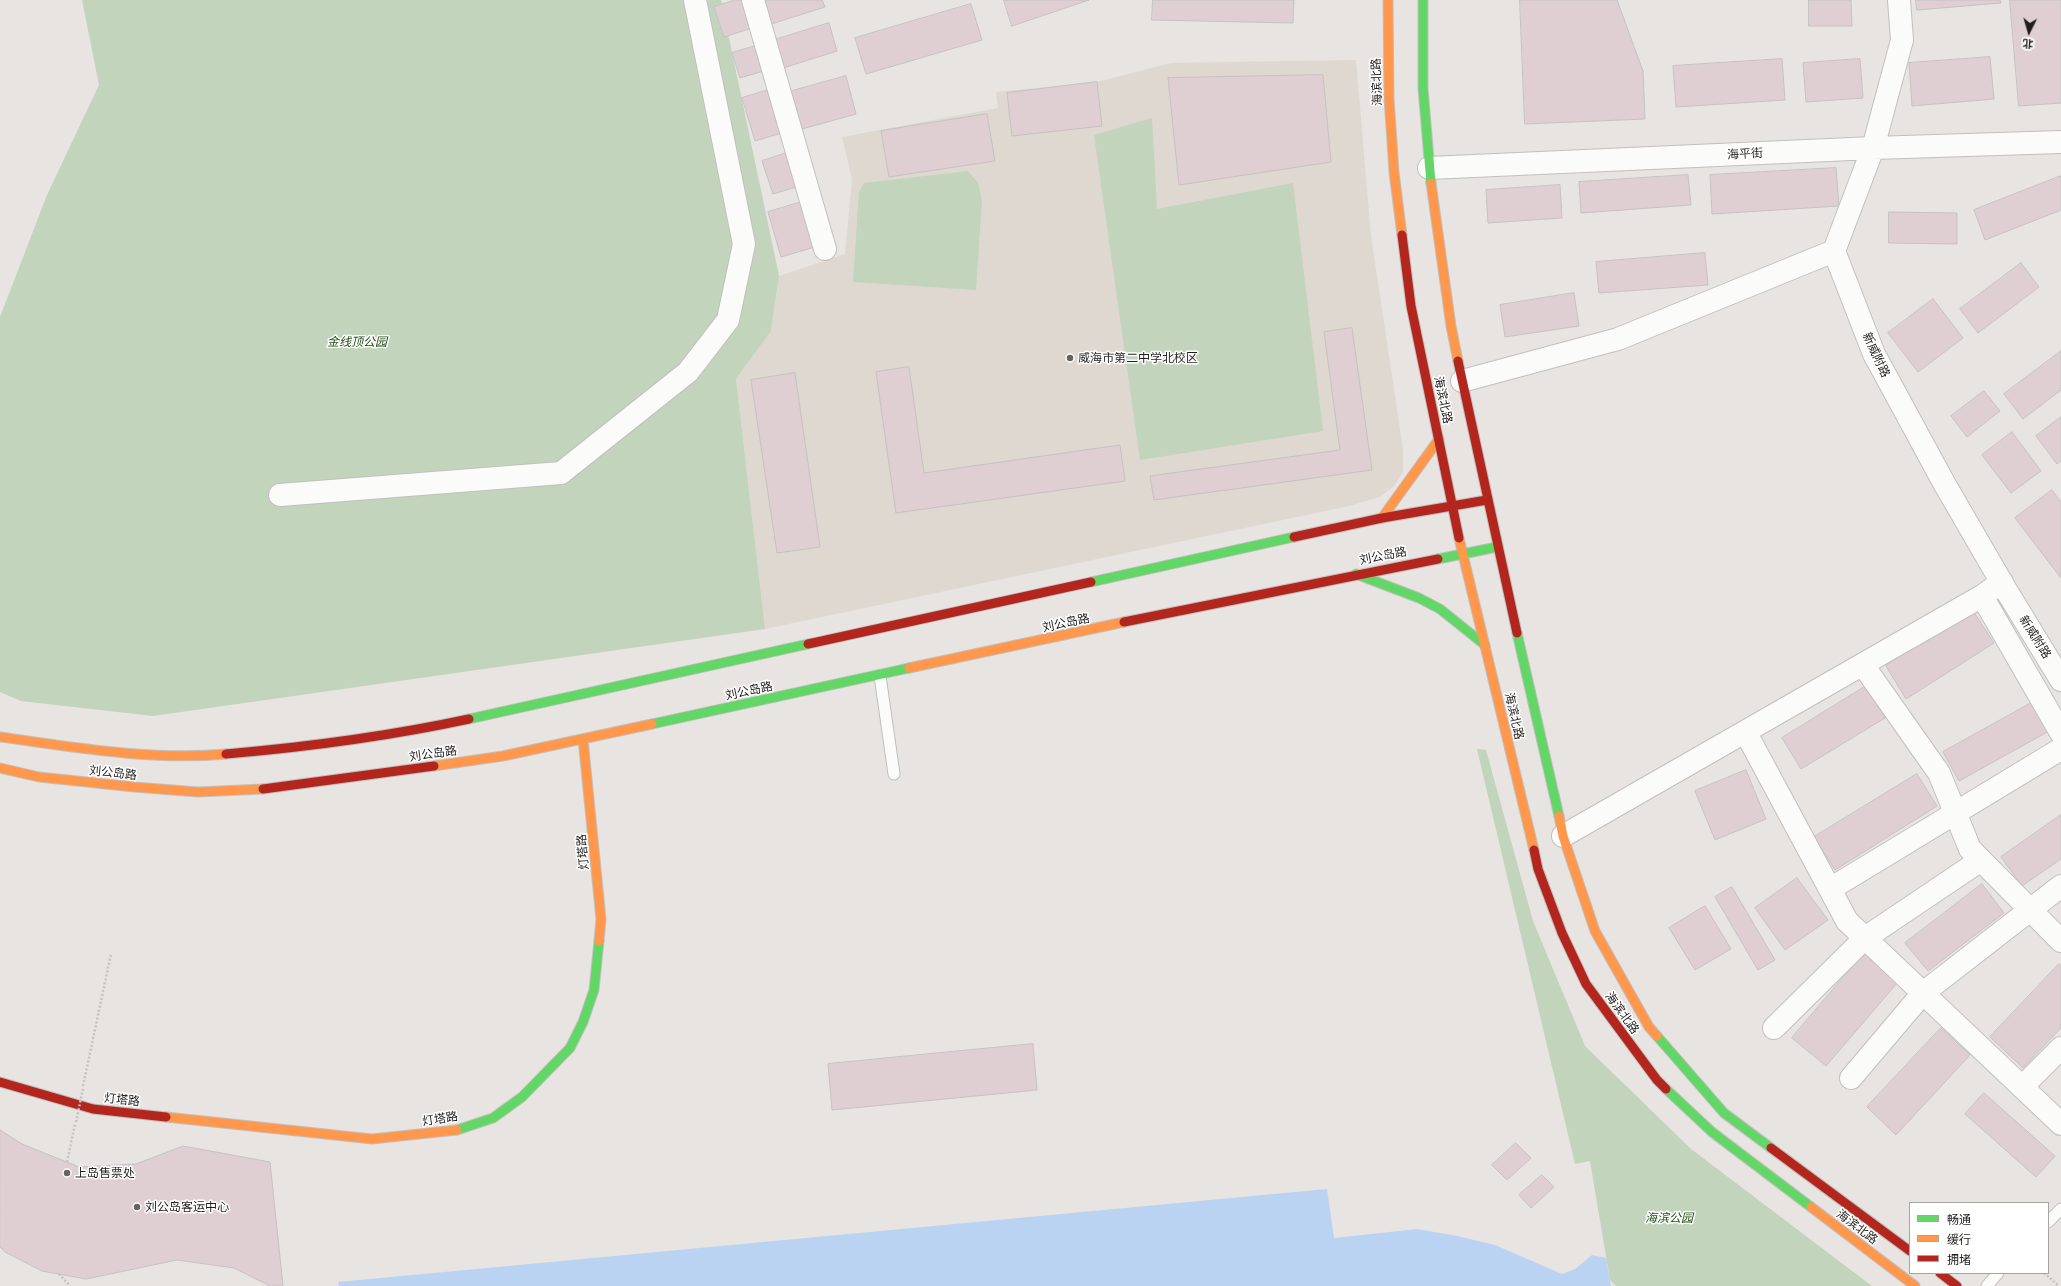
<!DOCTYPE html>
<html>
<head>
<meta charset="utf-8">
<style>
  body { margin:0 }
  #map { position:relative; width:2061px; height:1286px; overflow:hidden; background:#e7e4e1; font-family:"Playfair Display","Noto Sans SC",serif }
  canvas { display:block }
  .legend { position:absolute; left:1909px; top:1202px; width:140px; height:72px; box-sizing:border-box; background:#fff; border:1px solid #a6a5a4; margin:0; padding:5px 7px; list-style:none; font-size:12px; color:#201e1c }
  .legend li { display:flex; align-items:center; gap:8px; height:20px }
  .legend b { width:20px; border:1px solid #a6a5a4 }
  .north { position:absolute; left:2009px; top:12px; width:40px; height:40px; -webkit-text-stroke:3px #fff; paint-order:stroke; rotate:185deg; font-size:11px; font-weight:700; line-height:16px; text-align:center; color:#201e1c }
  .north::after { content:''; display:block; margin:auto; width:14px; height:18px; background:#201e1c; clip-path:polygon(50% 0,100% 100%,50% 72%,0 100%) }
</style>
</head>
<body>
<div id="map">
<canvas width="2061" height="1286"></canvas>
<ul class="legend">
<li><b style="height:5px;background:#63d668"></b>畅通</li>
<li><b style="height:5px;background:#ff974d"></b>缓行</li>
<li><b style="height:5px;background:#b3261e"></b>拥堵</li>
</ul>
<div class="north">北</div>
</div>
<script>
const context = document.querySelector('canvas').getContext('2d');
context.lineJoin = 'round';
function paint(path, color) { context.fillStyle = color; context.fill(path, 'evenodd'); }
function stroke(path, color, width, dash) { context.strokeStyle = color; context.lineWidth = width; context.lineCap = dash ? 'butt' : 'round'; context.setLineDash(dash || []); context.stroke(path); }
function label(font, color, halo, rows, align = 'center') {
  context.font = font + ' "Playfair Display","Noto Sans SC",serif'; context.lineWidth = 3; context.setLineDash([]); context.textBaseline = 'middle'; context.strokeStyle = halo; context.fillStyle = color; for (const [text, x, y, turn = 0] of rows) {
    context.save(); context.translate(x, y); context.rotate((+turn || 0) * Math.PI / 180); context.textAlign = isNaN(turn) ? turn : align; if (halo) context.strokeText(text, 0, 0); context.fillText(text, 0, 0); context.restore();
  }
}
const built = new Path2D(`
  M1356 60 1371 236 1403 449V472L1394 486 1380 497 1349 506 765 629 736 379 771 331 779 276 845 254 852 179 842 137 998 108 996 92 1097 82 1171 63Z`);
const green = new Path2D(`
  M82 0H721L779 276 771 331 736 379 765 629 153 716 21 701 0 692V317L47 195 99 85Z
  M1152 118 1157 209 1293 183 1323 431 1140 460 1094 135Z
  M968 171 978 183 982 200 976 290 853 282 859 192 864 183Z
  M1477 749 1486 750 1533 921 1585 1046 1691 1149 1872 1286H1616L1610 1280 1590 1161 1575 1164Z`);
const water = new Path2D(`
  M1327 1189 1334 1238 1417 1229 1457 1236 1495 1245 1562 1274 1575 1269 1592 1255 1606 1258 1611 1286H339L338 1282Z`);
const building = new Path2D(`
  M735 0H746L755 27 724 37 714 7Z
  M760 0H822L825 7 768 25Z
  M1004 0H1089L1012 26Z
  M1153 0H1294L1293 23 1152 20Z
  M1520 0H1617L1643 71 1645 119 1525 124Z
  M1809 0H1851L1852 26H1809Z
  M1916 0H2000L2001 3 1917 10Z
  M2010 0H2061V103L2019 106Z
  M971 4 982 40 866 74 855 38Z
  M829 23 837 51 780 69 771 41Z
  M759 45 767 70 740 78 732 53Z
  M1990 57 1994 99 1912 106 1909 63Z
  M1782 59 1785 100 1676 107 1673 66Z
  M1860 59 1863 98 1806 102 1803 63Z
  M1323 75 1331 162 1179 185 1168 78Z
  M846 76 856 114 795 131 785 93Z
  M1097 82 1102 126 1012 136 1007 93Z
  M772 89 785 132 755 141 742 98Z
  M987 114 995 161 889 177 881 131Z
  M790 152 800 186 773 194 762 161Z
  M1836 168 1839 206 1712 214 1710 175Z
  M1688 175 1691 205 1581 213 1579 182Z
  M2061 176V210L1985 240 1974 210Z
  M1560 185 1562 218 1488 223 1486 190Z
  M805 201 818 246 781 257 768 212Z
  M1889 212 1957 213V244L1889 243Z
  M1705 253 1708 285 1599 293 1596 262Z
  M2021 263 2039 287 1978 333 1960 309Z
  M1574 293 1579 326 1505 337 1500 305Z
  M1933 299 1963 338 1918 372 1888 333Z
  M1352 328 1372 470 1154 500 1150 476 1340 450 1324 332Z
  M2061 351V390L2023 419 2004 394Z
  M909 367 924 473 1120 445 1125 481 896 513 876 372Z
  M795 373 820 547 777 553 751 380Z
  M1984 391 2000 411 1967 437 1951 416Z
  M2061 417V461L2057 464 2036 436Z
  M2012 432 2041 471 2011 493 1982 455Z
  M2052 490 2061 502V578L2015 518Z
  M1973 611 1994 643 1906 699 1886 666Z
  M1866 686 1885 718 1801 769 1782 738Z
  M2035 701 2051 730 1959 781 1943 752Z
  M1746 770 1766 819 1715 840 1695 791Z
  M1917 774 1937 806 1835 870 1814 837Z
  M2061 815V859L2022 886 2001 857Z
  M1797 878 1828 920 1785 950 1755 908Z
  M1982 884 2004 913 1928 971 1905 943Z
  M1732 887 1775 960 1758 970 1715 897Z
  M1705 906 1731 949 1695 970 1669 928Z
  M1864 953 1898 982 1826 1066 1792 1038Z
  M2059 964 2061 966V1028L2023 1068 1990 1037Z
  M1941 1028 1970 1055 1896 1135 1867 1107Z
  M1033 1044 1037 1090 832 1110 828 1064Z
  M1984 1093 2055 1156 2036 1177 1965 1114Z
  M0 1130 22 1144 79 1167 136 1164 183 1146 270 1162 283 1286H270L234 1268 177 1260 86 1279 42 1271 5 1252 0 1247Z
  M1516 1143 1531 1158 1507 1180 1492 1165Z
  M1542 1175 1554 1187 1531 1208 1519 1195Z`);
const path = new Path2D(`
  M83 1086 111 954
  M67 1162 75 1124
  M2044 1273 2059 1286
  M59 1274 70 1286`);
const lane = new Path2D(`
  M880 676 894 774
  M2048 1222 2061 1209
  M1987 1286 1998 1273`);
const street = new Path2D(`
  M753 0 825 249
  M1899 0 1902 40 1873 148 1834 251 1874 354 1944 483 2006 590 2061 680
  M1429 168 1873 148 2061 142
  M1462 381 1618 339 1834 251
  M280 495 561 473 688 372 728 320 744 244 695 0
  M1982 596 2061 733
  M1863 665 1939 773 1970 849 2061 941
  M1746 733 1847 921 2061 1124
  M1563 836 1982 596 2002 582
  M1830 889 2061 749
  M1774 1028 1865 938 1981 860
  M1851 1078 1923 993 2061 886
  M2022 1087 2061 1048`);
const fast = new Path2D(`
  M1423 0V88L1431 183
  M1438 559 1497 547
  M1356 574 1419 598 1440 609 1485 645
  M1091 582 1294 537
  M1517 633 1559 816
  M469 719 808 644
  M652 724 909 668
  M1657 1036 1724 1113 1771 1148
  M1666 1089 1712 1132 1811 1207
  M457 1130 493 1118 522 1097 570 1048 583 1022 594 990 599 941`);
const slow = new Path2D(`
  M1388 0 1389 98 1394 172 1402 235
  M1431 183 1451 326 1458 361
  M1382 518 1439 439
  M1459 538 1534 850
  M909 668 1124 622
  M0 737C74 747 151 761 226 754
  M583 739 601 919 599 941
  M434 766 503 756 652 724
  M0 768 39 777 134 787 198 792 263 789
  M1559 816 1563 836 1595 931 1649 1027 1657 1036
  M166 1117 372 1139 457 1130
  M1811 1207 1915 1286`);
const jam = new Path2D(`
  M1402 235 1411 306 1459 538
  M1458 361 1517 633
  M1294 537 1382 518 1487 500
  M1124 622 1438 559
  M808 644 1091 582
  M226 754C307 747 390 736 469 719
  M263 789 434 766
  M1534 850 1538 869 1562 933 1586 984 1657 1080 1666 1089
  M0 1082 93 1109 166 1117
  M1771 1148 1910 1251
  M1940 1273 1957 1286`);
const pathBridge = new Path2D(`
  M76 1122 83 1089`);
const markers = [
  [1070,358,4,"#666361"],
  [67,1173,4,"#666361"],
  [137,1207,4,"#666361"]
];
const streetNames = [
  ["海滨北路",1377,82,-92],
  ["海平街",1745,154,-3],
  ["新威附路",1876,355,65],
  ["海滨北路",1443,400,78],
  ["刘公岛路",1383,556,-11],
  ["刘公岛路",1066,623,-12],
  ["新威附路",2035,637,58],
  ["刘公岛路",749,691,-12],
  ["海滨北路",1514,716,77],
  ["刘公岛路",433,754,-8],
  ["刘公岛路",113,773,6],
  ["灯塔路",583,852,-95],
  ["海滨北路",1622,1013,54],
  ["灯塔路",122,1100,6],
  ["灯塔路",440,1119,-9],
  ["海滨北路",1857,1227,37]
];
const parkNames = [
  ["金线顶公园",357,342],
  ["海滨公园",1669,1218]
];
const poiNames = [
  ["威海市第二中学北校区",1078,358],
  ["上岛售票处",75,1173],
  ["刘公岛客运中心",145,1207]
];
paint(built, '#ded8d0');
paint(green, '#c2d4bb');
paint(water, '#bbd3f2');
paint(building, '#dfcfd3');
stroke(building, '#c5c2c2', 1);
stroke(lane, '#c2c0bd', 13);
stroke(street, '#c2c0bd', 24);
stroke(fast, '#c2c0bd', 11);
stroke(slow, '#c2c0bd', 11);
stroke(jam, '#c2c0bd', 11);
stroke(path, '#c4c3c2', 2.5, [2, 2]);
stroke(lane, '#fbfbfa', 11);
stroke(street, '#fbfbfa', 22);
stroke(fast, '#63d668', 9);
stroke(slow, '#ff974d', 9);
stroke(jam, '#b3261e', 9);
stroke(pathBridge, '#c4c3c2', 2.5, [2, 2]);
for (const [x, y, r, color] of markers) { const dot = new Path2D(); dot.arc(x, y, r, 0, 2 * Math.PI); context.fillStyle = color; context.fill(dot); stroke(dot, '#fff', 1.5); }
label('12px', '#201e1c', '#fff', streetNames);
label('italic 12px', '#1f4c13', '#fff', parkNames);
label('12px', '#201e1c', '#fff', poiNames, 'left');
</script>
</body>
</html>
